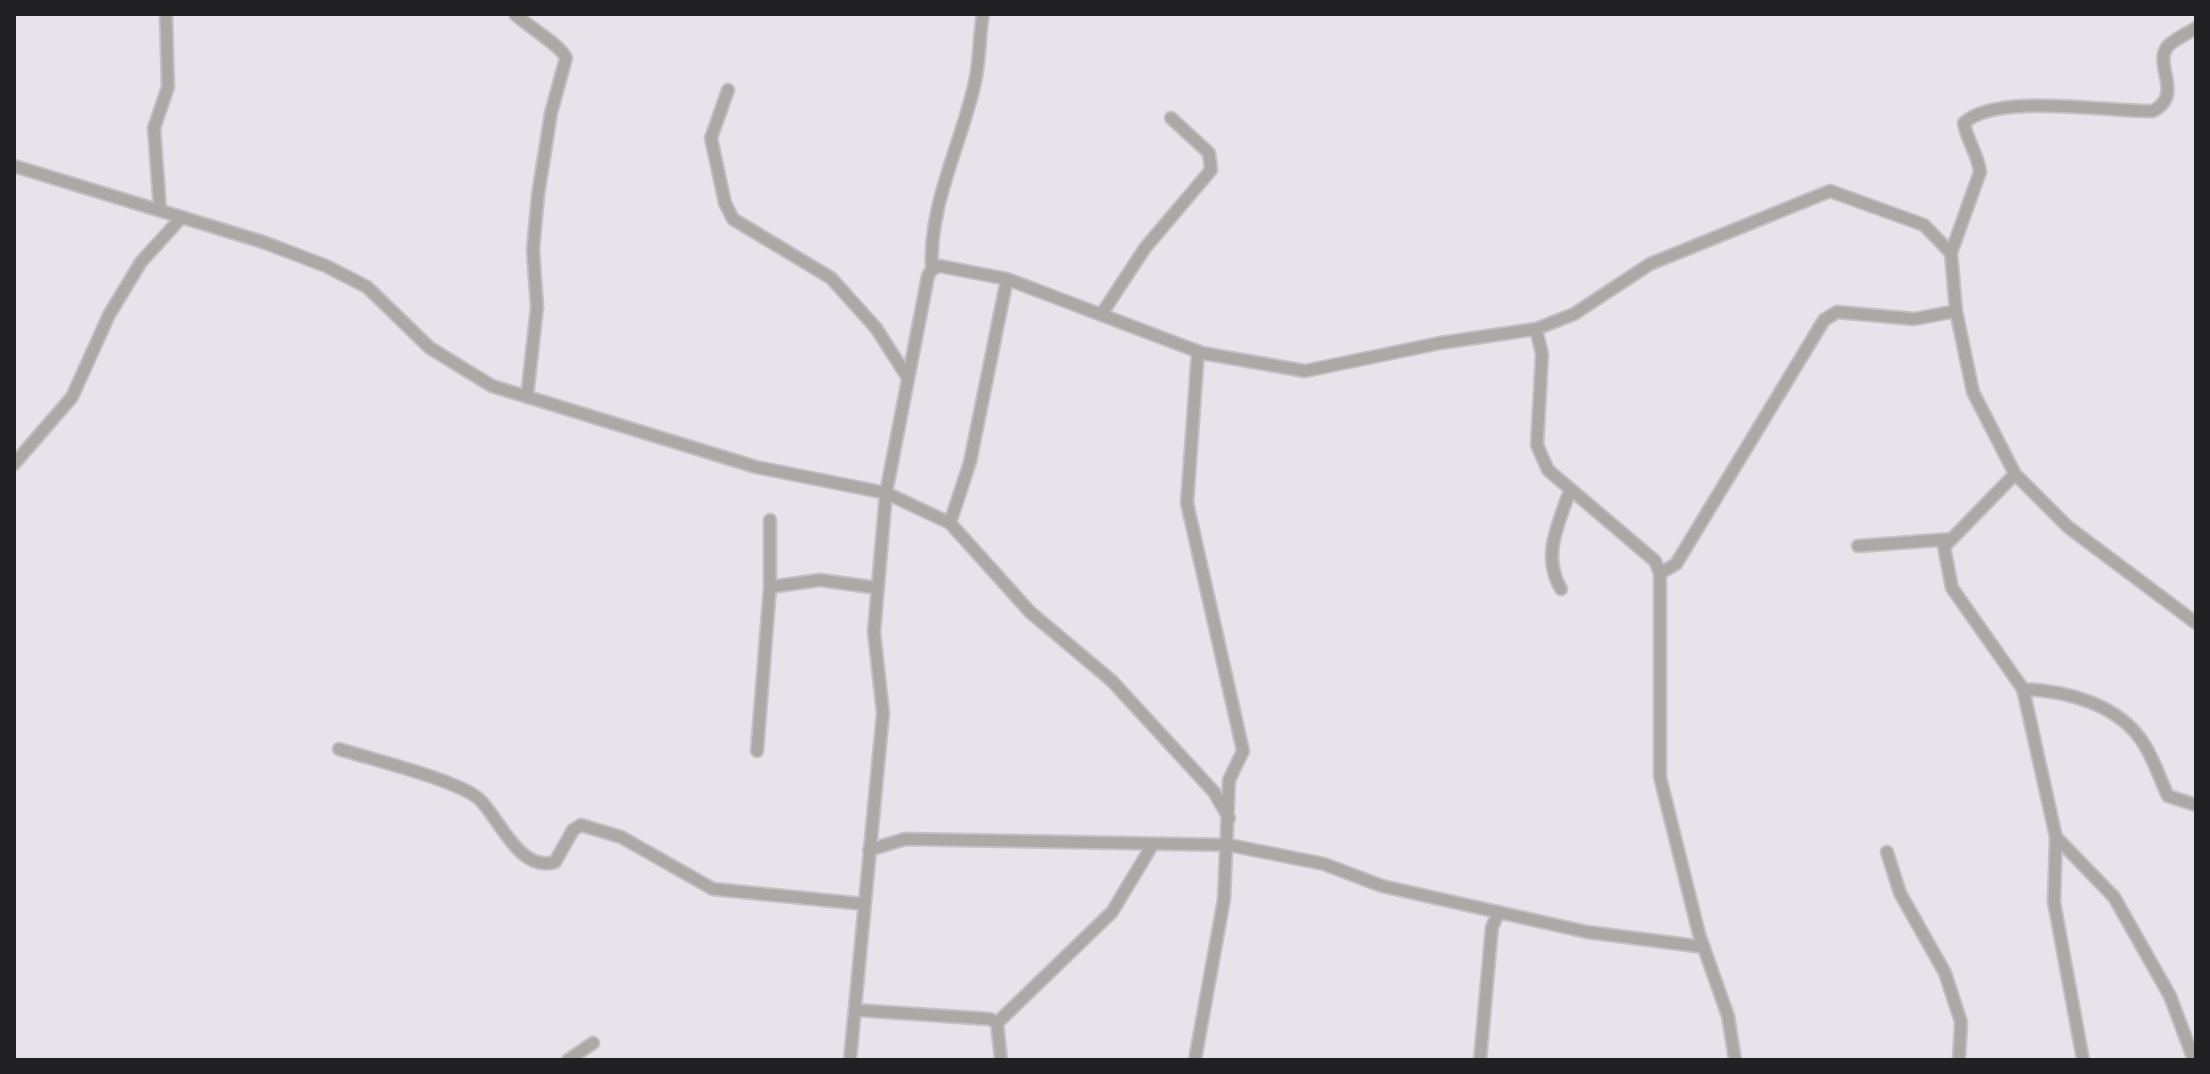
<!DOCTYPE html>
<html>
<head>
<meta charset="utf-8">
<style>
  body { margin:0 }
  #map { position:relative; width:2210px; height:1074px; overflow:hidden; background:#e8e3ea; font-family:Quicksand,sans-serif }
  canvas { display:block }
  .frame { position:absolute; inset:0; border:16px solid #212022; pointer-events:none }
</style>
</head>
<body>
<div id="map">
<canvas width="2210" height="1074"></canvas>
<div class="frame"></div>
</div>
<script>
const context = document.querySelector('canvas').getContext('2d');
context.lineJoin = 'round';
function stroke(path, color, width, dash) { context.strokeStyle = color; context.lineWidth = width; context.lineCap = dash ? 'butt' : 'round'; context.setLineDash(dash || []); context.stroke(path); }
const minor = new Path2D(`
  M515 14C528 27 561 45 566 58L551 113 538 195 533 250 537 307 527 397
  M728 90 711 138 725 203 733 219 831 278 876 328 908 378
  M14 166 263 242 326 266 367 287 430 348 492 386 756 467 886 493 950 523 1030 612 1112 681 1214 792 1229 818
  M160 209 154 128 168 87 166 14
  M1951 253 1980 172C1978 154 1967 141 1964 123 1996 92 2108 112 2153 111 2185 94 2152 64 2168 46 2175 39 2188 33 2196 28
  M932 269C928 206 962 142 975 82 980 60 979 36 983 14
  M1101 315 1145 248 1211 170 1209 153 1171 118
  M1536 329 1542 354 1537 445 1548 470 1655 561 1660 573V777L1699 934 1728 1016 1735 1060
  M14 464 72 397 109 315 141 262 182 217
  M2015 474 1944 547 1952 588 2023 689 2056 837 2054 902 2083 1060
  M770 520V587L820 580 878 588
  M950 523 970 462 1007 279
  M1858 546 1952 539
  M1660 573 1676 564 1824 320 1837 312 1914 319 1956 311
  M1561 589C1541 555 1559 524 1570 490
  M2023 689C2067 691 2119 704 2144 744 2154 760 2160 779 2168 796L2196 805
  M339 749C370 759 458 780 479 799 499 817 519 873 555 862L573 830 581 825 621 837 713 889 864 904
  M757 751 770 587
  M2056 837 2114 897 2170 996 2194 1060
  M869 850 905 839 1229 845 1324 864 1382 886 1587 932 1704 947
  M1887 852 1900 893 1945 973 1961 1022 1959 1060
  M855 1010 990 1019 997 1023
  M568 1060 593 1043
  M850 1060 883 713 874 632 886 493 928 276 932 269 940 266 1007 279 1202 353 1305 371 1440 343 1536 329 1574 314 1650 264 1830 191 1924 225 1951 253 1956 311 1973 392 2015 474 2068 527 2196 623
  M1001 1060 997 1023 1112 912 1153 844
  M1195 1060 1224 899 1229 780 1243 751 1187 503 1198 351
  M1480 1060 1492 927 1499 912`);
stroke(minor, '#c4c0c6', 15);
stroke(minor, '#aaa9a6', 11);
</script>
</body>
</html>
